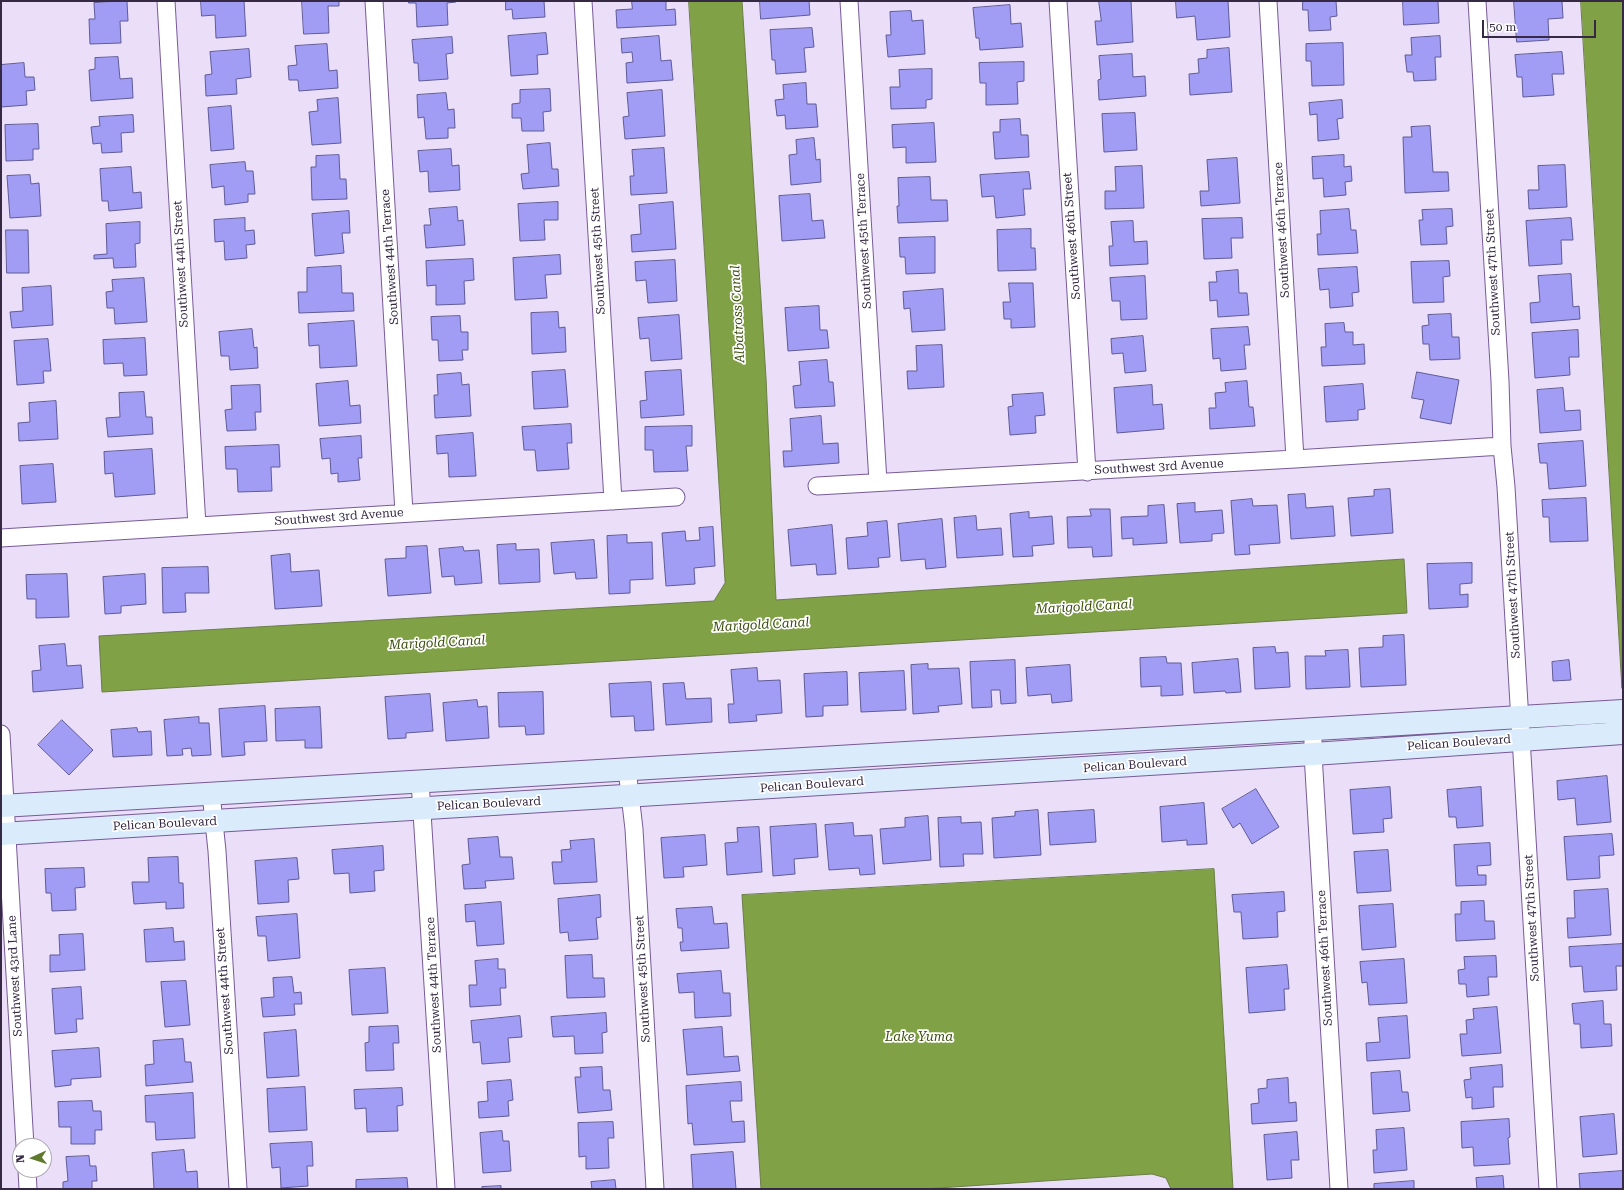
<!DOCTYPE html>
<html>
<head>
<meta charset="utf-8">
<style>
  body { margin:0 }
  #map { position:relative; width:1624px; height:1190px; overflow:hidden; background:#eadef9; font-family:"Roboto Serif",serif }
  canvas { display:block }
  .frame { position:absolute; inset:0; border:2px solid #352943; pointer-events:none }
  .north { position:absolute; left:12px; top:1138px; width:40px; height:40px; box-sizing:border-box; background:#fff; border:1px solid #aea9b4; border-radius:50%; rotate:267deg; font-size:11px; font-weight:700; line-height:16px; text-align:center; color:#352943 }
  .north::after { content:''; display:block; margin:auto; width:14px; height:18px; background:#607a2d; clip-path:polygon(50% 0,100% 100%,50% 72%,0 100%) }
  .scale { position:absolute; left:1482px; top:20px; width:114px; height:18px; box-sizing:border-box; border:2px solid #352943; border-top:0; padding-left:5px; font-size:12px; line-height:14px; white-space:nowrap; color:#352943; -webkit-text-stroke:3px #fff; paint-order:stroke }
</style>
</head>
<body>
<div id="map">
<canvas width="1624" height="1190"></canvas>
<div class="frame"></div>
<div class="north">N</div>
<div class="scale">50 m</div>
</div>
<script>
const context = document.querySelector('canvas').getContext('2d');
context.lineJoin = 'round';
function paint(path, color) { context.fillStyle = color; context.fill(path, 'evenodd'); }
function stroke(path, color, width, dash) { context.strokeStyle = color; context.lineWidth = width; context.lineCap = dash ? 'butt' : 'round'; context.setLineDash(dash || []); context.stroke(path); }
function label(font, color, halo, rows, align = 'center') {
  context.font = font + ' "Roboto Serif",serif'; context.lineWidth = 3.5; context.setLineDash([]); context.textBaseline = 'middle'; context.strokeStyle = halo; context.fillStyle = color; for (const [text, x, y, turn = 0] of rows) {
    context.save(); context.translate(x, y); context.rotate((+turn || 0) * Math.PI / 180); context.textAlign = isNaN(turn) ? turn : align; if (halo) context.strokeText(text, 0, 0); context.fillText(text, 0, 0); context.restore();
  }
}
const water = new Path2D(`
  M689 1H742L766 378 776 600 1404 559 1407 613 102 692 99 636 714 601 725 583Z
  M1581 1H1623L1622 688Z
  M1214 869 1233 1189H1171L1166 1178 1152 1174 922 1189H761L742 895Z`);
const building = new Path2D(`
  M127 1 128 21H120L121 43 90 44 89 19H95L94 3Z
  M201 1H244L246 36 216 38 215 15 202 16Z
  M302 1H339V6H328L329 33 304 34Z
  M409 1H456V2L447 3 448 25 417 27 416 3H409Z
  M506 1H544L545 17 513 19 512 9 506 10Z
  M632 1H666V10L675 9 676 25 617 28 616 10 632 9Z
  M760 1H809L810 15 761 19Z
  M1099 1H1131L1133 42 1097 45 1095 21H1101Z
  M1176 1H1228L1230 37 1197 40 1195 16 1177 18Z
  M1303 1H1336L1337 16 1330 17 1331 30 1309 31 1308 10H1303Z
  M1403 1H1438L1439 23 1404 25Z
  M1514 1H1562L1563 18 1548 19 1549 40 1517 42Z
  M1010 5 1011 24 1021 23 1023 47 980 50 979 38H976L973 8Z
  M911 11 912 21 923 20 925 54 888 57 886 35H891L890 12Z
  M812 28 814 47 804 48 806 72 776 74 775 60H772L770 30Z
  M546 33 548 54 537 55 538 74 511 76 508 36Z
  M659 36 661 61 671 60 673 80 627 83 626 63 633 62 632 52 622 53 621 39Z
  M1440 36 1441 57H1435L1436 80 1414 81 1413 72H1407L1405 55H1412L1411 38Z
  M452 37 453 53 446 54 448 79 419 81 418 63H414L412 40Z
  M1343 43 1344 85 1312 86 1311 61H1306V44Z
  M327 44 329 71 337 70 338 88 299 91 298 80H289L288 66 297 65 295 46Z
  M1229 48 1232 92 1190 95 1189 74 1199 73 1198 59 1207 58V50Z
  M249 49 251 77 236 79 237 94 206 96 205 75 212 74 210 52Z
  M1562 52 1564 74H1552L1554 95 1523 97 1522 77H1517L1515 55Z
  M1132 54 1133 77 1145 76 1146 96 1099 100 1098 80 1101 79 1099 56Z
  M118 57 120 79 132 78 133 98 91 101 89 70 95 69V58Z
  M1024 62V81L1017 82 1018 104 986 105V83H980L979 63Z
  M24 63 25 77H34L35 90 26 91 27 105 1 107V65Z
  M932 69V99L926 100V108L891 109 890 87H900L899 70Z
  M806 83 807 104H816L818 127 786 129 785 115 777 116 775 100 784 99 783 85Z
  M550 89 551 111 543 112 544 131H522L521 118H512V104L520 103V90Z
  M662 90 665 136 625 139 623 117 629 116 627 93Z
  M446 93 448 110 454 109 455 128H448V138L426 139 424 117 418 118 417 95Z
  M338 98 341 143 312 145 309 112 318 111 317 100Z
  M1342 100 1343 118 1337 119 1339 139 1318 141 1317 114 1310 115 1309 103Z
  M231 106 234 149 211 151 208 108Z
  M1135 113 1137 150 1104 152 1102 114Z
  M133 115 134 132 121 133 122 152 102 153 101 143 93 144 91 127 100 126 99 117Z
  M1020 119 1021 135H1028L1029 157 995 159 993 132H1000V120Z
  M934 123 936 162 906 163V147L893 148 892 125Z
  M38 124 39 149H33V160L6 161 5 125Z
  M1430 126 1433 172H1448L1449 191 1405 193 1403 137H1412L1411 127Z
  M814 138 816 160 820 159 821 182 791 185 789 155 797 154 796 140Z
  M550 143 552 169H558L559 186 523 189 521 174 529 173 527 145Z
  M664 148 667 193 631 195 630 176H634L632 150Z
  M451 149 452 166 459 165 460 190 429 192 428 171 420 172 418 151Z
  M339 155 340 179H346L347 199 312 200 311 167H316V156Z
  M1344 155V167L1351 166 1352 181 1345 182 1346 195 1324 197 1323 178 1313 179 1312 157Z
  M1237 158 1240 203 1201 206 1200 191H1209L1207 160Z
  M245 162 246 171H253L255 194H248V202L225 205 224 186 212 188 210 165Z
  M1565 165 1567 207 1529 209 1528 190H1539L1538 166Z
  M1142 166 1144 208 1105 209V191H1116L1115 167Z
  M131 167 133 193 141 192 142 208 109 211 108 201H102L100 169Z
  M1029 172 1031 189H1023L1025 215 996 218 994 196 982 197 980 175Z
  M30 175 31 184 39 183 41 216 10 218 7 176Z
  M930 177 931 200H947L948 221 898 223 897 206H899L898 178Z
  M810 194 812 221 823 220 825 238 782 241 779 196Z
  M558 202V220H544L545 240 520 241 518 204Z
  M673 202 676 249 632 252 631 235 641 234 639 205Z
  M457 207 458 221 463 220 465 245 426 248 424 225H431L429 209Z
  M1349 209 1351 230H1356L1358 253 1318 255 1317 234H1321L1320 211Z
  M1452 209 1453 226 1446 227 1447 244 1421 245 1419 220H1423L1422 210Z
  M349 211 350 233H342L344 253 315 256 312 214Z
  M245 218V231L254 230 255 244 246 245 247 258 225 260 224 241 215 242 214 220Z
  M1242 218 1243 238H1231L1232 258 1204 259 1202 219Z
  M1571 218 1573 240H1561L1562 264 1529 266 1526 221Z
  M1133 221 1134 242 1147 241 1148 264 1110 266 1109 246H1113L1111 222Z
  M140 222V243L135 244 136 267 114 268 113 258 94 259V255L107 254 106 224Z
  M1031 229V248H1035L1036 270 998 271 997 230Z
  M6 230H28L29 273H7Z
  M935 237V273L906 274 905 257H900L899 238Z
  M560 255 561 274 545 275 547 298 515 300 513 258Z
  M473 259 474 280 464 281 465 304 436 305V285L427 286 426 261Z
  M675 260 677 301 648 303 646 280 636 281 635 262Z
  M1449 261 1450 276 1443 277 1444 302 1413 303 1411 262Z
  M341 266 342 293H353L354 311 299 313 298 292H307V268Z
  M1357 267 1359 292 1352 293 1353 306 1330 308 1329 289 1320 290 1318 269Z
  M1238 270 1239 293H1247L1249 315 1218 317 1217 300 1210 301 1209 282H1217L1216 272Z
  M1571 274 1573 307 1579 306 1580 319 1531 323 1530 303 1540 302 1538 276Z
  M1145 276 1147 319 1121 320 1120 301H1112L1110 278Z
  M144 278 147 322 115 324 114 308H107L106 292 113 291 112 280Z
  M1009 283H1033L1035 327 1011 328V319H1004L1003 302H1010Z
  M51 286 53 325 12 328 10 312 23 311 22 288Z
  M943 289 945 330 912 332 910 308 904 309 903 292Z
  M819 306 820 330H827L829 348 788 351 785 308Z
  M558 312 559 328 565 327 566 352 532 354 531 313Z
  M1451 314 1452 337H1459L1460 359 1430 360 1429 344H1423L1422 326 1429 325 1428 315Z
  M679 315 682 359 651 361 649 338 640 339 638 318Z
  M460 316 461 332H468V350H462L463 360 439 361 438 340H432L431 317Z
  M354 321 357 366 320 368 319 345 309 346 308 324Z
  M1344 323 1345 332H1353V345L1364 344 1365 364 1322 366 1321 347H1326L1325 324Z
  M1248 327 1250 345H1244L1246 369 1221 371 1220 358 1213 359 1211 329Z
  M252 329 254 348 257 347 258 368 230 370 229 356H221L219 332Z
  M1578 330 1579 357H1569L1570 375 1535 378 1532 333Z
  M1143 336 1146 371 1125 373 1123 353 1112 354 1111 339Z
  M145 338 147 375 124 376 123 363 104 364 103 340Z
  M48 339 51 371H43L44 383 17 385 14 341Z
  M942 345 944 387 908 389 907 371H917L916 346Z
  M827 360 829 382H833L835 406 795 408 793 386 801 385 799 362Z
  M565 370 568 407 534 409 532 372Z
  M681 370 684 415 641 418 640 401 647 400 645 372Z
  M1417 372 1459 380 1451 424 1420 418 1424 400 1412 398Z
  M461 373 462 385 469 384 471 416 435 418 434 395H438L437 375Z
  M348 381 350 406 360 405 361 423 319 426 316 384Z
  M1247 381 1249 407H1253L1255 426 1210 429 1209 408H1216L1215 393 1226 392 1225 383Z
  M1363 384 1365 409 1358 410V420L1326 422 1324 387Z
  M260 385 261 412H255L256 430 227 431 225 410 232 409 231 386Z
  M1152 385 1153 405 1162 404 1164 429 1117 433 1114 388Z
  M1563 388 1565 411 1580 410 1581 430 1540 433 1537 390Z
  M144 392 146 417H152L153 434 108 437 106 418 120 417 119 393Z
  M1043 393 1045 415 1035 416 1036 433 1010 435 1008 407 1013 406 1012 395Z
  M56 401 58 439 19 441 18 423 30 422 29 403Z
  M821 416 823 444 838 443 839 463 784 467 783 451H792L790 419Z
  M571 424 572 443H567L569 469 537 471 535 450H524L522 427Z
  M692 426V446H686L688 471 654 472 653 450H645V427Z
  M473 433 476 476 449 477 448 453 437 454 436 436Z
  M361 436 362 458H358L360 480 338 482V473L331 474 330 458 322 459 320 439Z
  M1583 441 1586 486 1549 489 1547 463H1540L1538 444Z
  M279 445 280 467H271L272 491 238 492 237 469H226L225 447Z
  M152 449 155 494 115 497 113 473 105 474 104 452Z
  M53 464 56 502 22 504 20 466Z
  M1390 489 1393 533 1351 536 1348 498 1374 496V490Z
  M1305 494 1306 508 1333 506 1335 536 1291 539 1288 495Z
  M1586 498 1588 541 1550 542 1549 517H1543L1542 500Z
  M1252 499 1253 506 1277 505 1280 543 1249 545 1250 554 1235 555 1231 501Z
  M1195 503V512L1222 510 1224 533 1212 534V541L1180 543 1177 504Z
  M1164 505 1167 543 1133 545V538L1122 539 1121 517 1148 516V506Z
  M1090 509H1110L1112 556 1093 557 1092 547 1068 548 1067 517 1091 516Z
  M1029 512V518L1052 516 1054 544 1032 546 1033 556 1013 557 1010 514Z
  M976 516 977 530 1001 528 1003 555 957 558 954 518Z
  M942 519 946 567 926 569 925 559 901 561 898 524Z
  M887 521 890 557 878 558 879 567 848 569 846 538 868 536 867 523Z
  M832 525 836 574 817 575 816 564 791 566 788 530Z
  M713 527 715 566 694 568 695 584 666 586 662 533 685 531 686 541 700 540 699 528Z
  M627 535V543L652 542 653 579 630 580V593L609 594 607 536Z
  M594 540 597 578 576 579 575 572 554 574 551 543Z
  M516 544V550L539 549 540 582 499 584 497 545Z
  M427 546 431 593 388 596 385 559 406 558V547Z
  M463 547 464 551 479 550 482 583 455 585 454 576 442 577 439 549Z
  M290 554 291 572 319 570 322 606 275 609 271 556Z
  M1472 563V583L1460 584V595L1468 594V607L1429 609 1427 564Z
  M208 567 209 593H185L186 612 163 613 162 568Z
  M67 574 69 617 36 618V599H27L26 575Z
  M145 574 146 604 121 606V613L105 614 103 577Z
  M1404 635 1406 685 1361 687 1359 648 1383 647V636Z
  M65 644 67 666 81 665 83 688 33 692 32 671 41 670 39 646Z
  M1275 647 1276 653 1288 652 1290 687 1255 689 1253 648Z
  M1348 650 1350 687 1306 689 1305 656H1326L1325 651Z
  M1166 657 1167 663H1181L1183 695 1161 696V686L1141 687 1140 658Z
  M1238 659 1241 692 1226 693 1225 691 1194 693 1192 663Z
  M1015 660 1016 703 1001 704 1000 690H991L992 707 972 708 970 662Z
  M1569 660 1571 680 1553 681 1552 662Z
  M928 664V669L959 668 962 704 938 706 939 712 913 714 911 665Z
  M1070 665 1072 701 1052 703 1051 694 1028 696 1026 668Z
  M757 668 758 681 780 680 782 713 756 715 757 721 729 723 728 704H734L731 670Z
  M904 671 906 710 861 712 859 673Z
  M847 672 848 705 823 706V716L806 717 804 674Z
  M651 682 654 730 635 731 634 716 611 717 609 684Z
  M684 683 686 699 711 698 712 722 666 725 663 684Z
  M543 692 544 734 526 735 525 726 499 727 498 693Z
  M430 694 433 731 406 733V738L388 739 385 697Z
  M477 700 478 707 487 706 489 738 446 741 443 703Z
  M265 706 267 741 244 742 245 755 222 757 219 709Z
  M320 707 322 748H305V740L276 741 275 709Z
  M199 717V723H209L211 755 192 756 191 748 182 749 183 755 167 756 164 720Z
  M62 720 93 750 69 775 38 745Z
  M137 728 138 732 151 731 152 755 113 757 111 730Z
  M1607 776 1611 822 1577 825 1575 798 1558 800 1557 781Z
  M1390 787 1392 818 1383 819 1384 832 1353 834 1350 790Z
  M1481 787 1483 826 1457 828 1456 817H1449L1447 790Z
  M1256 789 1279 827 1252 844 1240 823 1233 828 1222 809Z
  M1204 803 1207 844 1187 845V840L1162 842 1160 807Z
  M1038 810 1041 855 994 858 992 818 1015 816V812Z
  M1094 810 1096 842 1050 845 1048 813Z
  M928 816 931 860 883 864 880 829 905 827V818Z
  M961 817V823L981 822 983 854H963L964 866 940 867 938 818Z
  M853 823 854 836 872 835 875 874 860 875 859 868 829 870 825 825Z
  M816 824 818 857 794 859 795 874 773 876 770 827Z
  M759 827 762 872 727 875 725 843 738 842 737 828Z
  M1612 834 1614 855 1599 856 1600 878 1567 880 1564 837Z
  M705 835 707 865 683 867 684 877 664 878 661 838Z
  M498 837 500 857H512L514 879 485 881 486 888 464 889 462 865 470 864 468 839Z
  M594 839 597 882 554 884 552 862H562L561 850 571 849 570 841Z
  M1490 843 1491 865 1477 866 1478 875H1486V885L1456 886 1454 845Z
  M383 846 384 870 374 871 375 891 350 893 349 873 334 874 332 850Z
  M1388 850 1391 891 1357 893 1354 852Z
  M178 857 179 883H183L184 908 166 909V902L134 904 132 882H149L148 858Z
  M297 858 299 879 288 880 289 902 258 904 255 861Z
  M84 868 85 887 75 888 76 910 52 911 51 893H46L45 869Z
  M1608 889 1611 935 1568 938 1567 918H1575L1574 891Z
  M1284 892 1285 911 1277 912 1278 937 1243 939 1241 912H1234L1232 895Z
  M600 895 601 917 596 918 598 939 569 941 568 932 560 933 558 899Z
  M1484 901 1485 921H1494L1495 939 1456 941 1455 914H1461V902Z
  M501 902 504 944 477 946 475 921 466 922 465 905Z
  M1393 904 1396 947 1362 950 1359 906Z
  M712 907 714 924 727 923 729 948 681 951 680 942H683L682 928H678L676 909Z
  M297 914 300 958 268 961 266 936H258L256 917Z
  M173 928 174 942 184 941 185 960 146 962 144 930Z
  M83 934 85 970 50 972V955H60L59 935Z
  M1623 944V966H1616L1617 990 1584 992 1582 966 1570 967 1569 947Z
  M592 955 593 978H604L605 997 567 998 565 956Z
  M1496 956 1497 977H1488L1489 995 1467 997 1466 984H1459L1458 970 1465 969 1464 957Z
  M498 959V969H505L506 988H500L501 1005 470 1007 469 985H477L475 961Z
  M1404 959 1407 1003 1369 1005 1367 982 1362 983 1360 962Z
  M1287 965 1289 989H1284L1285 1010 1249 1013 1246 968Z
  M385 968 388 1013 352 1015 349 970Z
  M721 971 723 993H730L731 1016 695 1018 694 992 679 993 677 974Z
  M292 977 294 993 301 992 302 1004H294L295 1015 263 1017 261 998 274 997 273 978Z
  M186 981 190 1025 165 1027 161 982Z
  M81 987 83 1019H76L77 1032 55 1034 52 989Z
  M1603 1001 1604 1024H1611L1612 1046 1581 1048 1580 1024H1574L1572 1004Z
  M1497 1007 1501 1053 1462 1056 1460 1034H1467L1466 1020 1474 1019 1473 1009Z
  M606 1013 607 1032 602 1033 603 1053 575 1054 574 1036 553 1037 551 1017Z
  M520 1016 522 1037 508 1038 510 1062 482 1064 480 1042 473 1043 471 1021Z
  M1407 1016 1410 1058 1367 1061 1366 1043 1380 1042 1378 1018Z
  M398 1026 399 1043H393L394 1070 366 1071 365 1043 369 1042V1027Z
  M722 1027 724 1057 738 1056 740 1071 687 1075 683 1030Z
  M296 1030 299 1076 267 1078 264 1033Z
  M183 1039 185 1062H191L193 1082 146 1086 145 1065 154 1064 153 1041Z
  M99 1048 101 1077 71 1079V1085L55 1087 52 1051Z
  M1502 1065 1503 1087H1493L1494 1107 1472 1109V1097L1466 1098 1464 1080 1471 1079 1470 1068Z
  M602 1067 603 1090H610L612 1110 578 1113 575 1077H581L580 1068Z
  M1400 1071 1402 1092H1408L1410 1111 1373 1114 1371 1073Z
  M1288 1078 1289 1103 1296 1102 1297 1121 1252 1124 1251 1104 1259 1103 1258 1089 1267 1088V1080Z
  M511 1080 513 1100 508 1101 509 1116 479 1118 478 1102 488 1101 487 1082Z
  M741 1082 742 1101H730L732 1122 744 1121 745 1142 694 1145 692 1123 688 1124 686 1086Z
  M305 1087 307 1130 269 1132 267 1089Z
  M402 1088 403 1105 397 1106 398 1131 367 1132 366 1108 355 1109 354 1090Z
  M193 1093 195 1138 156 1140 155 1122H146L145 1096Z
  M92 1101 93 1111H101L102 1130H95V1144H71V1127H59L58 1102Z
  M1614 1114 1617 1154 1583 1157 1580 1117Z
  M1509 1119 1510 1137 1508 1138 1510 1164 1474 1166 1473 1147 1462 1148 1461 1122Z
  M613 1122 614 1138H608L609 1168 586 1169V1156L579 1157 578 1123Z
  M1404 1128 1407 1170 1374 1173 1373 1150H1377L1376 1130Z
  M502 1131 503 1141H509L511 1171 483 1173 480 1133Z
  M1297 1132 1299 1160H1291L1292 1178 1267 1180 1264 1135Z
  M312 1142 313 1166H307L308 1186 281 1188 280 1167 272 1168 270 1144Z
  M184 1150 186 1172 197 1171 198 1189H154L152 1153Z
  M733 1152 736 1189H693L691 1155Z
  M89 1156 90 1166H96L97 1181H92V1189H63V1182L68 1181 66 1157Z
  M1623 1171V1189H1580L1579 1174Z
  M1503 1176 1504 1189H1477L1476 1178Z
  M407 1178 408 1189H356V1180Z
  M615 1180 616 1189H592L591 1182Z
  M1414 1181V1189H1374V1184Z
  M501 1186V1189H482V1187Z`);
const street = new Path2D(`
  M166 1 197 526
  M374 1 404 513
  M583 1 613 501
  M849 1 878 482
  M1058 1 1087 472
  M1268 1 1295 459
  M1477 1 1500 381 1502 446 1506 487 1548 1189
  M817 486 1295 459 1502 446
  M1 538 676 497
  M1313 728V754L1339 1189
  M1 734 25 1146
  M627 769 634 829 655 1189
  M420 781 446 1189
  M211 793 217 851 238 1189
  M27 1170 28 1189`);
const secondary = new Path2D(`
  M1 806 1623 711
  M1 834 1313 754 1623 733`);
const streetNames = [
  ["Southwest 46th Terrace",1282,230,-93],
  ["Southwest 46th Street",1072,236,-94],
  ["Southwest 45th Terrace",864,241,-93],
  ["Southwest 45th Street",598,251,-93],
  ["Southwest 44th Terrace",390,257,-94],
  ["Southwest 44th Street",181,264,-93],
  ["Southwest 47th Street",1493,272,-93],
  ["Southwest 3rd Avenue",1159,467,-3],
  ["Southwest 3rd Avenue",339,517,-4],
  ["Southwest 47th Street",1513,595,-93],
  ["Pelican Boulevard",1459,743,-4],
  ["Pelican Boulevard",1135,765,-4],
  ["Pelican Boulevard",812,785,-4],
  ["Pelican Boulevard",489,804,-3],
  ["Pelican Boulevard",165,824,-3],
  ["Southwest 47th Street",1532,918,-93],
  ["Southwest 46th Terrace",1325,958,-93],
  ["Southwest 43rd Lane",15,976,-93],
  ["Southwest 45th Street",643,979,-93],
  ["Southwest 44th Terrace",434,985,-93],
  ["Southwest 44th Street",225,991,-94]
];
const waterNames = [
  ["Albatross Canal",738,314,-93],
  ["Marigold Canal",1084,607,-3],
  ["Marigold Canal",761,625,-3],
  ["Marigold Canal",437,643,-3],
  ["Lake Yuma",919,1037]
];
paint(water, '#81a146');
stroke(water, '#6a7d45', 1);
paint(building, '#a29df4');
stroke(building, '#5f5a98', 1);
stroke(street, '#775a96', 19);
stroke(secondary, '#775a96', 24);
stroke(street, '#fff', 17);
stroke(secondary, '#daecfc', 22);
label('12px', '#352943', '#fff', streetNames);
label('italic 13px', '#3b4f0c', '#fff', waterNames);
</script>
</body>
</html>
